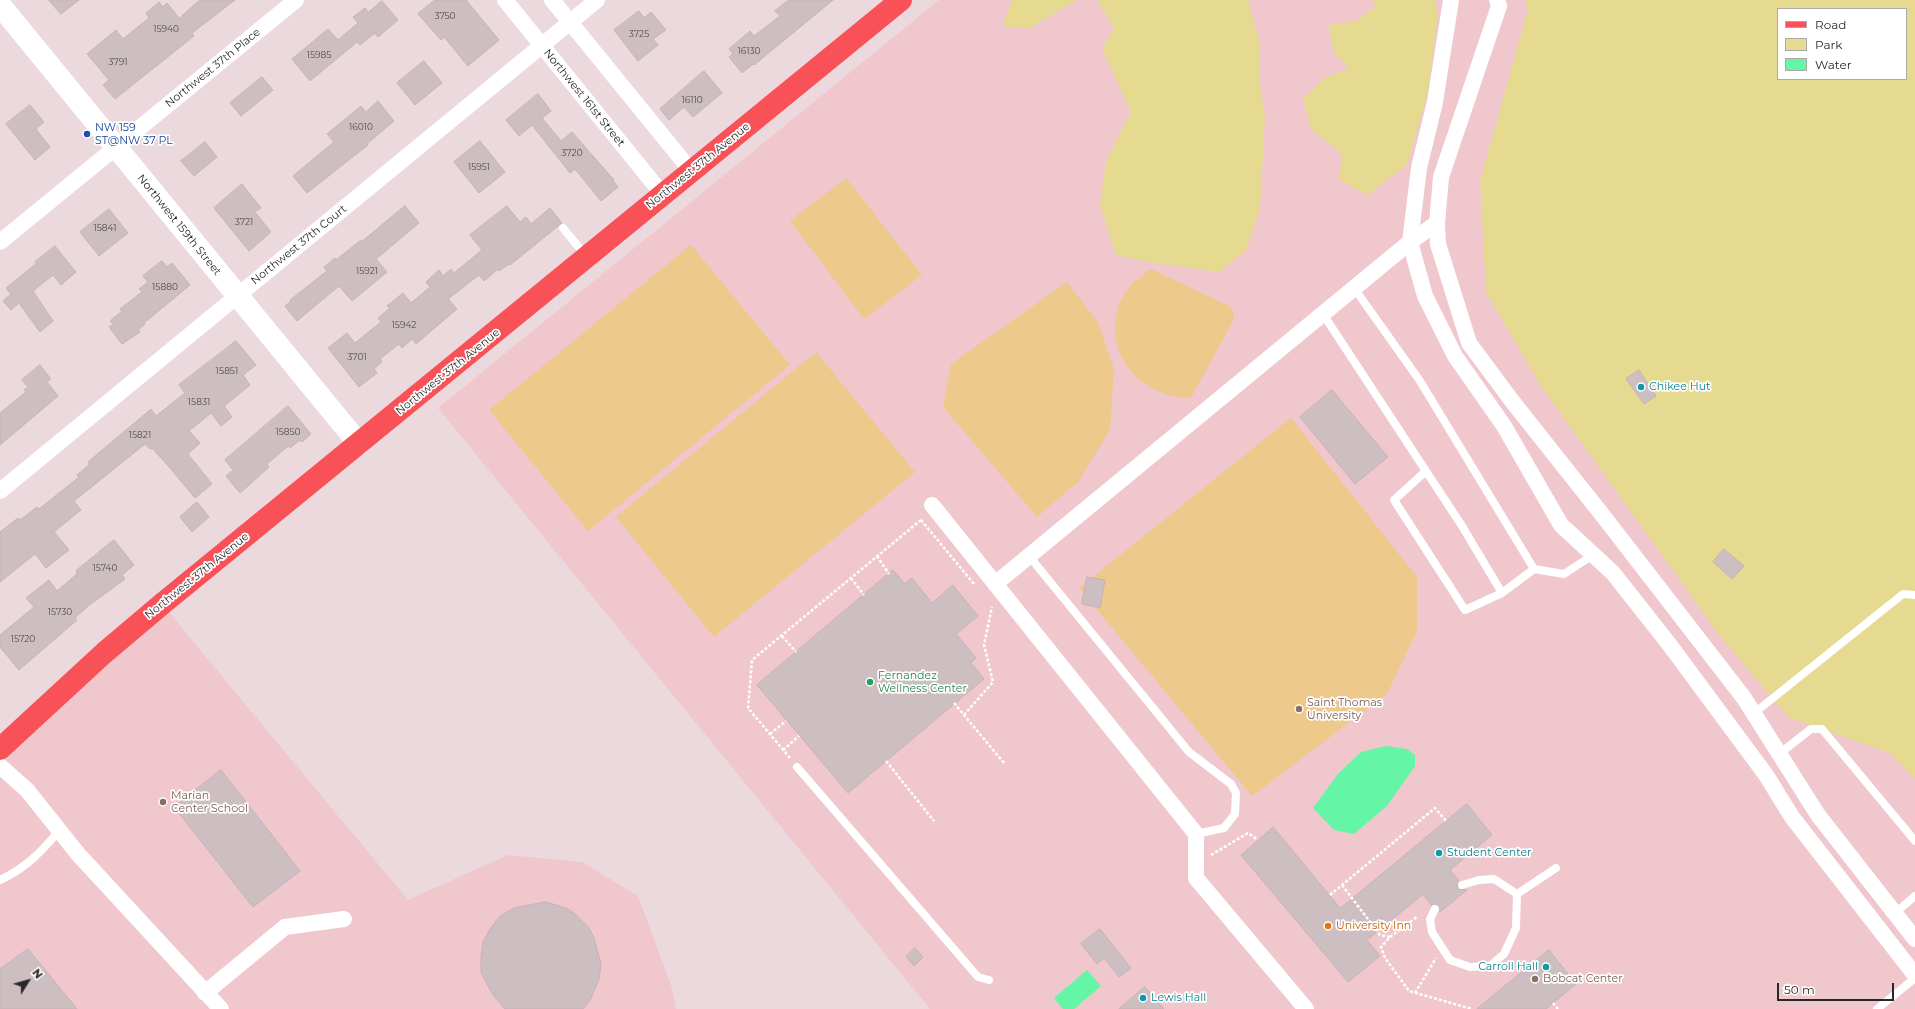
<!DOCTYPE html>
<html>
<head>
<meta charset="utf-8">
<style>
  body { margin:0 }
  #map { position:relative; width:1915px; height:1009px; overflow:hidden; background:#ecd9dd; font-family:Montserrat,sans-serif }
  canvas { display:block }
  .legend { position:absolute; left:1777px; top:8px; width:130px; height:72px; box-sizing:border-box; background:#fff; border:1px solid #a9a9a9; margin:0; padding:5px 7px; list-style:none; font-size:12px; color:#282828 }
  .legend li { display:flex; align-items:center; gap:8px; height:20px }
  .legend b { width:20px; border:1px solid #a9a9a9 }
  .north { position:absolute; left:8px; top:961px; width:40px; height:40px; -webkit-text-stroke:3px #fff; paint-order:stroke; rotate:53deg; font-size:11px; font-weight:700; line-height:16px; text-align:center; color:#282828 }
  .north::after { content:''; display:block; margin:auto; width:14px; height:18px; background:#282828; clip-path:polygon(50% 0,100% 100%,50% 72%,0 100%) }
  .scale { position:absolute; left:1777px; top:983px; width:117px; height:18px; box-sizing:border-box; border:2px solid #282828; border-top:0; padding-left:5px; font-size:12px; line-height:14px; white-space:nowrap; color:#282828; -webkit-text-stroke:3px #fff; paint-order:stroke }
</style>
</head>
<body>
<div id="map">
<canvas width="1915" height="1009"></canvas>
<ul class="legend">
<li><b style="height:5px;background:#f85158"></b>Road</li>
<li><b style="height:11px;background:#e6da91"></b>Park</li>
<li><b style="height:11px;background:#64f5a7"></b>Water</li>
</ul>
<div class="north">N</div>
<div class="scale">50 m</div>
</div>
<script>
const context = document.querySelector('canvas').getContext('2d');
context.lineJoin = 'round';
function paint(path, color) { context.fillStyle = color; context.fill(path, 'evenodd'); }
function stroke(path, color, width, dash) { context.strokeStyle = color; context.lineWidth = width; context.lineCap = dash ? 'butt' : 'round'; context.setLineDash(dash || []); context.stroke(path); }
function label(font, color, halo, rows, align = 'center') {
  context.font = font + ' Montserrat,sans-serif'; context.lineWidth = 3.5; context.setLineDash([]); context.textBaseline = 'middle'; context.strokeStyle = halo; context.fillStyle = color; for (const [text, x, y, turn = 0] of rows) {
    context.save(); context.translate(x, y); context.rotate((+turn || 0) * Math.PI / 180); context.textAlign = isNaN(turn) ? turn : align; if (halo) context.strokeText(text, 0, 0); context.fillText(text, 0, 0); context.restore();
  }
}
const education = new Path2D(`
  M939 0H1915V1009H930L438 408ZM1778 9H1906V79H1778Z
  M162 604 408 900 508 855 582 862 638 896 672 988 676 1009H0V750Z`);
const green = new Path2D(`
  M1012 0H1077L1030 28 1003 26Z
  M1097 0H1248L1259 41V76L1265 119 1260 208 1246 250 1219 272 1154 263 1116 255 1100 206 1106 161 1131 112 1102 49 1114 28Z
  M1371 0H1435L1438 15 1428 92 1407 165 1367 195 1339 180 1342 154 1311 129 1303 99 1326 77 1349 69 1335 54 1328 25 1356 21 1377 5Z
  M1525 0H1915V779L1890 753 1788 717 1720 636 1541 386 1486 292 1480 181 1528 9ZM1778 9H1906V79H1778Z`);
const pitch = new Path2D(`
  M846 178 922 275 864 319 790 221Z
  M691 245 790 365 588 531 489 410Z
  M1151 269 1229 306 1234 313 1233 321 1191 398C1139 398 1099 350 1121 300 1127 287 1140 277 1151 269Z
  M1067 282 1098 322 1114 369 1110 429 1079 481 1037 517 943 407 951 364Z
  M816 352 915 472 714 637 616 517Z
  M1291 418 1417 577V631L1387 694 1252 796 1079 588Z`);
const water = new Path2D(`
  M1386 746 1407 749 1415 755V766L1387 806 1354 834 1334 830 1313 808 1338 774 1361 752Z
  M1087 970 1101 986 1074 1009H1063L1054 998Z`);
const building = new Path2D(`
  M49 0H79L61 14Z
  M200 0H235L192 33 194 36 115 99 103 85 109 80 87 54 116 30 123 39 149 18 146 13 159 2 163 7 167 3 179 18Z
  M435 0H466L499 40 468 66 444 37 441 40 418 14Z
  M789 0H833L754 65 753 64 742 73 729 57 733 54 729 49 750 31 754 36 780 16 775 11Z
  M382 1 398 20 378 37 375 33 360 45 357 42 310 81 292 59 328 29 338 40 358 23 353 17 365 8 368 12Z
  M639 11 644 18 651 12 666 30 653 39 658 45 638 61 614 30Z
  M424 61 442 83 415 105 397 83Z
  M704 71 722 93 693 117 684 107 669 120 660 109Z
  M262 77 273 90 241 116 230 103Z
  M538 94 551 111 542 118 561 141 572 132 614 180 613 181 618 187 601 201 575 169 570 173 532 125 519 136 506 120Z
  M378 101 394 121 367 144 368 145 307 193 293 176 334 142 327 134 361 106 366 112Z
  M30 105 44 122 36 129 50 147 35 160 6 124Z
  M480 141 505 172 479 193 454 162Z
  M205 142 217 157 194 176 181 161Z
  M242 184 261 208 255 212 271 232 249 251 214 208Z
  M405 206 419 223 376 259 387 272 352 301 339 286 297 321 285 306 291 301 290 300 327 271 324 267 335 258 336 260 361 240 362 241Z
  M507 206 520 222 526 217 531 224 550 208 562 223 510 265 509 264 499 271 498 269 484 281 479 275 448 299 457 309 416 344 412 339 402 348 399 344 380 359 382 362 374 369 377 373 359 387 328 348 347 333 355 343 381 322 378 318 390 308 387 306 403 293 411 303 430 287 426 282 439 270 443 276 451 269 454 273 482 250 470 235Z
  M109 209 128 233 99 256 80 232Z
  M55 246 76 272 61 285 53 275 33 291 53 321 40 332 19 303 11 310 3 301 11 294 6 288 37 263 35 262Z
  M162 261 167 267 172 263 190 285 144 323 145 324 138 330 140 332 122 344 109 327 113 324 110 321 122 311 120 309 142 292 139 289 148 282 143 276Z
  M236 341 256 365 243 375 250 385 224 406 232 417 221 426 211 413 189 431 200 443 188 454 212 484 195 498 170 468 152 448 150 449 145 444 74 501 81 510 54 532 69 550 46 568 35 554 0 582V532L18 518 20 520 37 507 39 509 79 477 77 475 90 464 88 462 151 409 156 416 185 393 179 385Z
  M40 365 51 379 47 382 58 396 0 445V413L26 392 24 390 28 387 22 380Z
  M1639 370 1656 396 1644 404 1626 379Z
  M1332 390 1388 457 1355 484 1300 417Z
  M288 406 311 434 302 442 300 440 290 448 288 446 267 464 269 467 240 493 226 476 233 470 225 460Z
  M197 502 209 517 192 532 180 517Z
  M114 540 134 565 122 575 125 579 88 606 75 618 77 620 19 670 0 647V635L34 607 26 598 49 580 57 591 77 574 76 571Z
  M1724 549 1744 566 1732 579 1713 562Z
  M893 570 905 584 912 578 932 603 953 585 978 616 956 634 976 658 971 663 984 679 848 793 757 685Z
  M1087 577 1105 580 1100 608 1082 604Z
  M221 770 300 871 253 907 174 807Z
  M1467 804 1492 835 1450 870 1459 881 1457 884 1458 889 1467 890 1440 912 1439 906 1435 904 1431 905 1423 894 1367 940 1380 956 1348 982 1241 855 1273 827 1340 908Z
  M546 902 566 908 574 913 589 928 594 938 601 964 599 980 590 1000 583 1009H505L493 995 481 973V957L483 942 490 929 500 916 514 908Z
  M1100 929 1131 968 1119 977 1104 958 1097 964 1081 944Z
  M915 948 923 957 914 966 906 957Z
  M28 949 77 1009H0V969Z
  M1549 950 1576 984 1546 1009H1477Z
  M1145 987 1164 1009H1119Z`);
const path = new Path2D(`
  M921 520 974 584
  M877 556 889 574
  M851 578 864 595
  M782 636 796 652
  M954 703 1004 763
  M964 715 993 682 984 645 992 607
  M770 734 786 721
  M783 750 799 736
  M790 758 748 708 752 660 921 520
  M886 761 934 821
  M1211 855 1248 833 1258 840
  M1342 885 1380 935 1390 937 1381 947 1385 958 1409 991 1472 1009
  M1330 895 1435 808 1446 821
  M1390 937 1418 916
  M1415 993 1436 958
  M1553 1003 1558 1009`);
const lane = new Path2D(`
  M563 228 586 256
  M1354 288 1420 381 1534 569 1564 574 1593 555
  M1323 314 1462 526 1502 593 1534 569
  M1426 471 1394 500 1465 610 1502 593
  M1029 556 1189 752 1231 784 1236 793 1235 814 1224 828 1196 834
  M1753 714 1903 594 1915 595
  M1779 754 1811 729H1822L1915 841
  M797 767 978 977 989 980
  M0 880C26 868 41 852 59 831
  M1462 885 1479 880 1494 879 1517 894
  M1435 909 1430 919 1432 932 1450 960 1470 967 1490 966 1504 954 1516 928 1517 894 1556 868
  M1895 913 1915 896
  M1877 1009 1915 978`);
const street = new Path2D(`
  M505 0 663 195
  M552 0 692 172
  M1451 0 1435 102 1419 168 1410 242 1425 296 1455 356 1504 426 1561 525 1613 573 1669 644 1766 775 1792 817 1915 975
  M1497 0 1499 6 1441 177 1437 223 1438 244 1469 343 1512 401 1604 517 1744 698 1818 815 1915 939
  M0 242 296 0
  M0 491 597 0
  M932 505 1196 834V878L1306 1009
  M995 584 1410 242 1437 223
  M0 766 27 790 78 854 221 1009
  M205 993 285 927 344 919`);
const secondary = new Path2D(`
  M0 5 359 444`);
const primary = new Path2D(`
  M0 749 104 653 162 604 901 0`);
const markers = [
  [87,134,4,"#1a4fb4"],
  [1641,387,4,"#0f9aa8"],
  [870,682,4,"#2e9e5b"],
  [1299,709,4,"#8d6e63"],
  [163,802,4,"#8d6e63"],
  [1439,853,4,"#0f9aa8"],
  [1328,926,4,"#e8710a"],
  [1546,967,4,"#0f9aa8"],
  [1535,979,4,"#8d6e63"],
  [1143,998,4,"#0f9aa8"]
];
const numberNames = [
  ["3750",445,16],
  ["15940",166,29],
  ["3725",639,34],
  ["16130",749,51],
  ["15985",319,55],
  ["3791",118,62],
  ["16110",692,100],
  ["16010",361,127],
  ["3720",572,153],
  ["15951",479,167],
  ["3721",244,222],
  ["15841",105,228],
  ["15921",367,271],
  ["15880",165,287],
  ["15942",404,325],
  ["3701",357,357],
  ["15851",227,371],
  ["15831",199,402],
  ["15850",288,432],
  ["15821",140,435],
  ["15740",105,568],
  ["15730",60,612],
  ["15720",23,639]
];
const streetNames = [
  ["Northwest 37th Place",213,68,-39],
  ["Northwest 161st Street",584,98,51],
  ["Northwest 37th Avenue",698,166,-39],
  ["Northwest 159th Street",179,225,51],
  ["Northwest 37th Court",299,245,-39],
  ["Northwest 37th Avenue",448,372,-39],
  ["Northwest 37th Avenue",197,576,-39]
];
const transitNames = [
  ["NW 159",95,128],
  ["ST@NW 37 PL",95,141]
];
const cultureNames = [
  ["Chikee Hut",1649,387],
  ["Student Center",1447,853],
  ["Carroll Hall",1538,967,"right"],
  ["Lewis Hall",1151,998]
];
const leisureNames = [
  ["Fernandez",878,676],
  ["Wellness Center",878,689]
];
const educationNames = [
  ["Saint Thomas",1307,703],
  ["University",1307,716],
  ["Marian",171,796],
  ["Center School",171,809],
  ["Bobcat Center",1543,979]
];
const foodNames = [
  ["University Inn",1336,926]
];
paint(education, '#efc7cc');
paint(green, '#e6da91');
paint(pitch, '#eec98c');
paint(water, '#64f5a7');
paint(building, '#cdbec1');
stroke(building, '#c7b3b6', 1);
stroke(path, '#fff', 2.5, [3, 2]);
stroke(lane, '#fff', 8);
stroke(street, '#fff', 16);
stroke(secondary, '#fff', 22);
stroke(primary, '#f85158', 22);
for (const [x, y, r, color] of markers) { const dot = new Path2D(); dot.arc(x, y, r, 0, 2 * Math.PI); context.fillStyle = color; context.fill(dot); stroke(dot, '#fff', 1.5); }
label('9px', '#514e4e', null, numberNames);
label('11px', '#282828', '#fff', streetNames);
label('11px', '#164399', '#fff', transitNames, 'left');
label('11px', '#0d838f', '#fff', cultureNames, 'left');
label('11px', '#27864d', '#fff', leisureNames, 'left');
label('11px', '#785e54', '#fff', educationNames, 'left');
label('11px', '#c56008', '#fff', foodNames, 'left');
</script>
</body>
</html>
